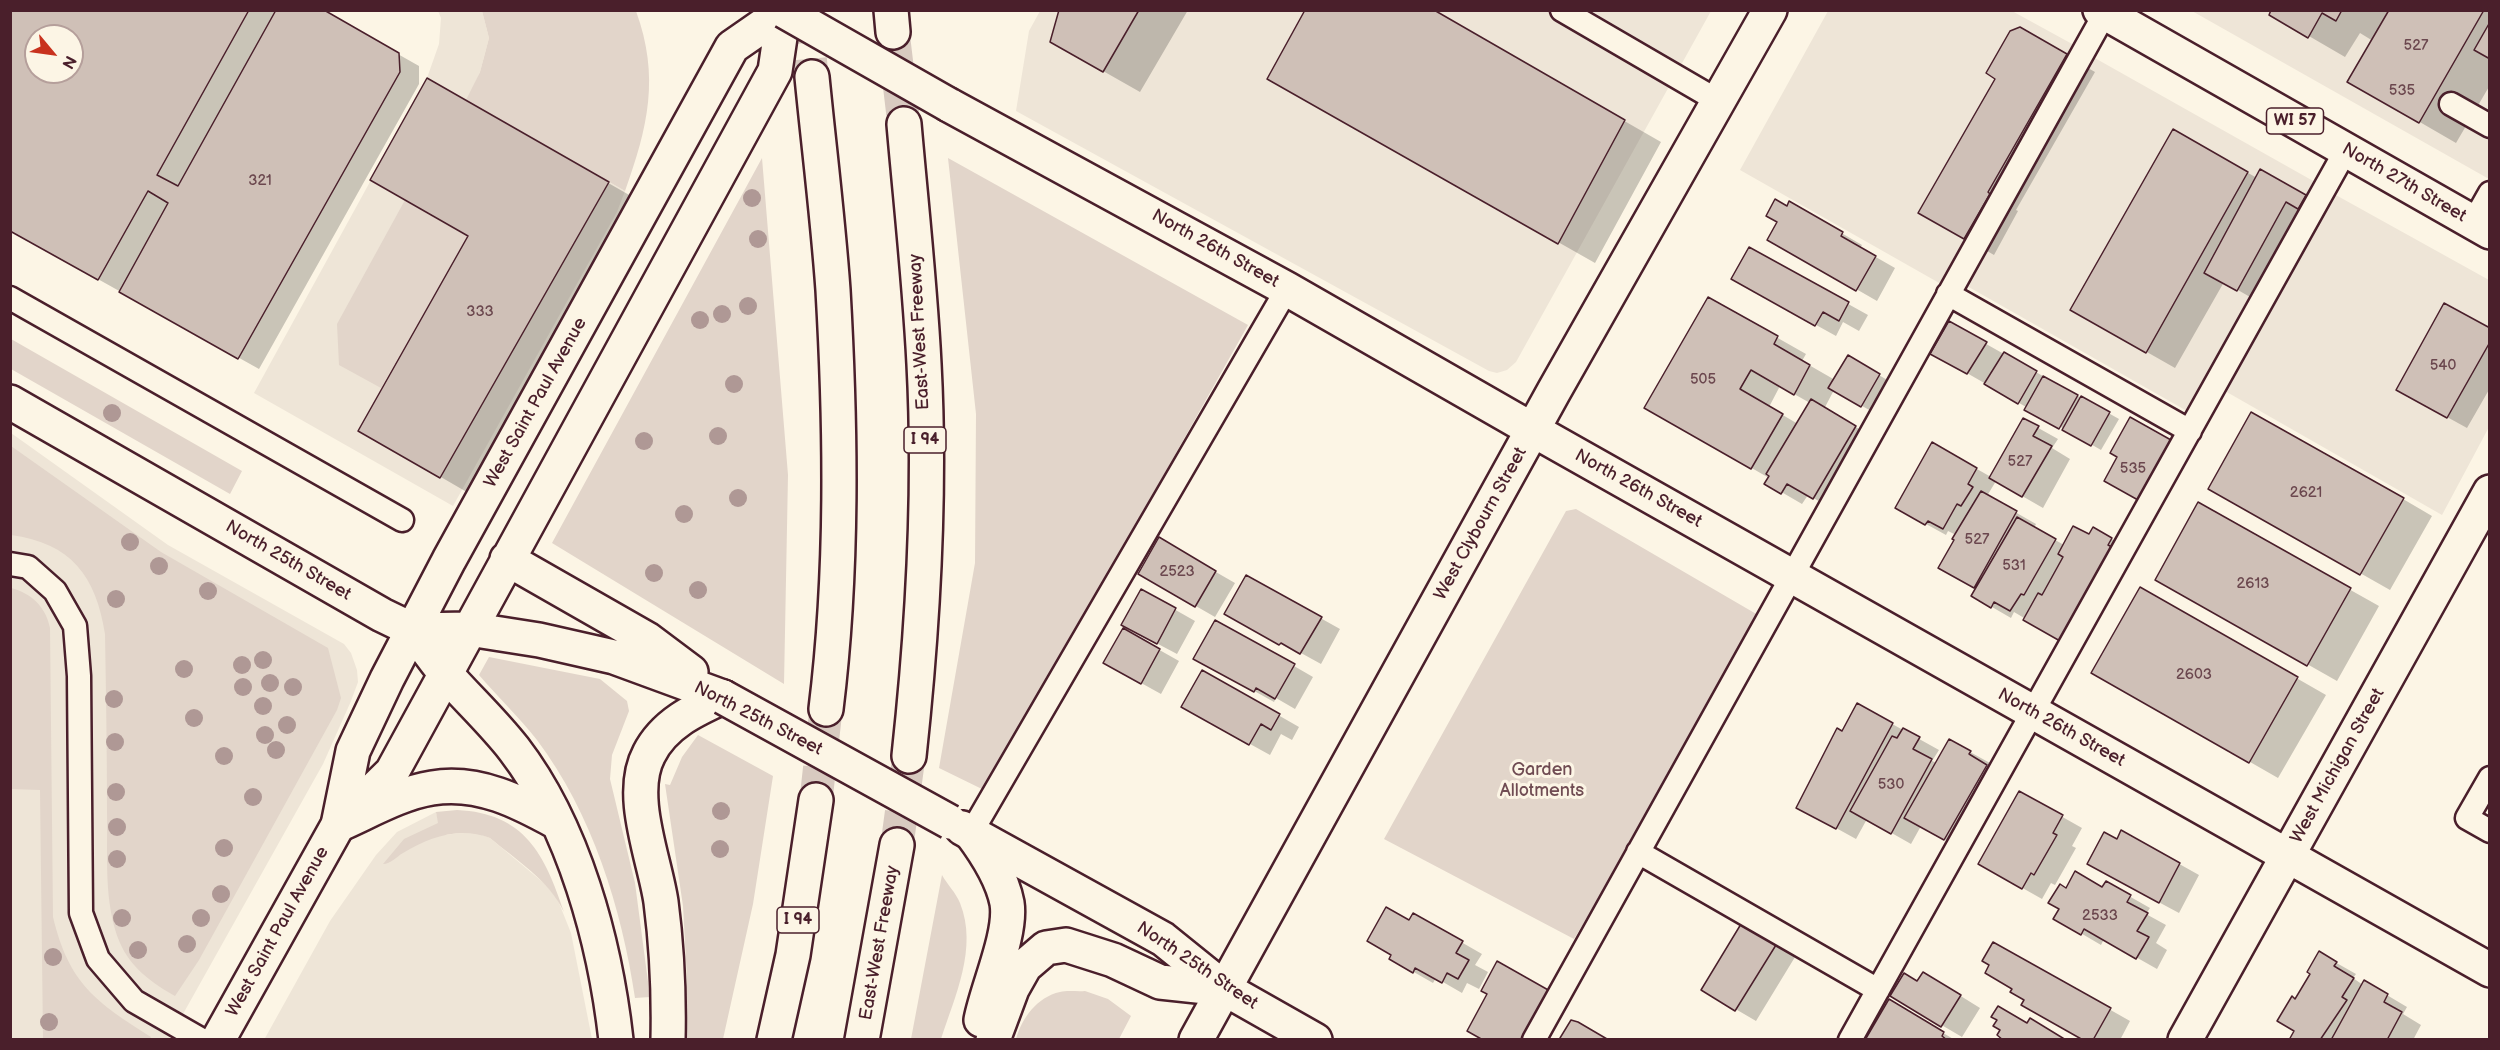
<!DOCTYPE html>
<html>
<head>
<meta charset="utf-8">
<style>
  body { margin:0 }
  #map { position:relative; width:2500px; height:1050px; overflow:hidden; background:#fcf5e5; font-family:"Balsamiq Sans",sans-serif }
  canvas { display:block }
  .frame { position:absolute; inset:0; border:12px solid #4a1f2b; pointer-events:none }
  .north { position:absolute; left:24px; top:24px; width:60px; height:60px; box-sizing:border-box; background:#fcf5e5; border:2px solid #b59f9b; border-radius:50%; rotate:119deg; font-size:16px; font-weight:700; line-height:24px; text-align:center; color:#4a1f2b }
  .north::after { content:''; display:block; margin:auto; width:21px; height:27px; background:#c8321e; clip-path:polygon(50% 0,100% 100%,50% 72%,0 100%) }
</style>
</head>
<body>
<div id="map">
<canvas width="2500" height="1050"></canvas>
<div class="frame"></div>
<div class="north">N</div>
</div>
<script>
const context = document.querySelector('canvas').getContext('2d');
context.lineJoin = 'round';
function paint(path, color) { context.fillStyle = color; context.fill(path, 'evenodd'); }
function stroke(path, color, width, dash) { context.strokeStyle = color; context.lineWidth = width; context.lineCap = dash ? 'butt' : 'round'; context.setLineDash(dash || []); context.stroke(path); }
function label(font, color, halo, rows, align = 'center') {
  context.font = font + ' "Balsamiq Sans",sans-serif'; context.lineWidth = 6; context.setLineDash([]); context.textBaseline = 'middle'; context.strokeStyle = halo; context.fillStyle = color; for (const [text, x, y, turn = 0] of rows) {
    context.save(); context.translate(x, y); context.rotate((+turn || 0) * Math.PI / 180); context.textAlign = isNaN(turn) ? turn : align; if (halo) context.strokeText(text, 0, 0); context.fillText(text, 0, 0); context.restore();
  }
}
const built = new Path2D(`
  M438 11H482L489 38 480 72 467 101 625 191 617 212 453 506 254 393 427 78 439 44 441 18Z
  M1040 11H1711L1516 362 1507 370 1497 373 1489 371 1016 111 1029 31Z
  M1828 11H2012L2074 45 1941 284 1740 170Z
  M2192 11H2489V179Z
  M2093 57 2315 182 2187 411 1967 286Z
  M2334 194 2489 280V427L2442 515 2225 391Z
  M11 433 168 545 344 644 351 653 357 670 358 682 351 701 323 764 169 1039 11 1040Z
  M436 812 442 835 474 832 490 838 545 884 557 898 571 933 592 1039 264 1040 330 921 376 855 397 832Z`);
const green = new Path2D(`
  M482 11H636C660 77 648 127 625 191L466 100 480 72 489 38Z
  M762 158 788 475 784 684 552 543Z
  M948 158 1248 325 986 791 939 768 975 563 976 414Z
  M405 200 468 236 381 388 339 365 337 324Z
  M11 339 242 471 230 494 11 369Z
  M11 446 161 552 328 648 341 698 337 710 199 960 175 996C152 983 131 968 120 943 103 903 108 854 107 812 107 753 106 693 105 634 96 576 71 543 11 535Z
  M1576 509 1758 615 1634 839 1574 939 1384 839 1566 511Z
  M11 588C31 593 46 607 50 628L53 917C69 984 96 1002 151 1037L150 1039H43L40 790 11 789Z
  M489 657 600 679 627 701 629 711 612 755 610 779 635 883 650 997 635 998C622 909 592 813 537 740 519 717 498 697 479 675Z
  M698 735 773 776 753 904 723 1039H686L687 979 683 906 665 784 670 785 682 757Z
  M457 810C525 813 545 855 564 912 549 880 516 860 490 838 460 826 429 837 403 853 396 857 391 864 383 864L404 839 438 823 436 812Z
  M942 875C947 884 956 893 960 903 978 948 955 996 941 1039H911Z
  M1085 991 1108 999 1131 1016 1119 1039H1016C1022 1018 1037 997 1060 992 1068 990 1078 992 1085 991Z`);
const shadow = new Path2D(`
  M10 10H320L419 66V84L259 369 10 230ZM36 36H72V72H36Z
  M1061 10H1188L1140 92 1052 42Z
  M1431 10 1661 142 1595 263 1269 78Z
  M2273 10H2490V85L2456 143 2349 81 2373 41 2360 33 2345 57 2271 14Z
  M2020 29 2095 72 2016 210 2018 211 1994 255 1920 212 1997 78Z
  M428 80 645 204 477 498 360 430 470 236Z
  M2174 131 2257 178 2261 171 2325 207 2257 301 2224 282 2175 368 2073 310Z
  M1790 203 1862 245 1860 248 1895 268 1877 301 1769 239Z
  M1749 249 1868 315 1859 331 1843 322 1836 336 1753 290Z
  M1709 299 1806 354 1802 361 1835 380 1848 357 1889 381 1871 411 1834 390 1824 409 1875 438 1833 509 1808 495 1802 504 1766 483 1769 478 1646 407ZM1780 386 1810 403 1798 424 1769 407Z
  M1949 323 2119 419 2101 450 1932 353Z
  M2490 330V388L2467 428 2418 401Z
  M2024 420 2058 439 2052 448 2070 459 2043 508 1996 481 1987 496 2036 524 2034 528 2064 545 2090 537 2094 529 2131 550 2127 557 2131 560 2080 651 2014 612 2011 618 1973 596 1977 589 1940 568 1956 535 1948 531 1946 535 1897 508 1933 444 1991 477Z
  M2210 488 2403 499 2432 516 2390 590Z
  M2199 505 2379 606 2337 681 2157 579Z
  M1160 540 1235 583 1215 617 1140 574Z
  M1247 577 1340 629 1321 664 1301 653 1300 655 1226 613Z
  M2141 589 2326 695 2278 778 2093 672Z
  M1142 591 1195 621 1177 654 1143 636Z
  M1124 630 1179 661 1161 694 1105 663Z
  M1195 658 1294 666 1313 677 1295 709 1276 698 1274 702Z
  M1203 672 1299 727 1292 740 1281 734 1270 755 1183 707Z
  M1858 705 1939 750 1932 761 1937 763 1950 741 1990 763 1988 767 2006 778 1964 850 1921 826 1911 844 1867 819 1856 839 1798 807Z
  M2020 793 2082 828 2072 846 2076 848 2055 885 2051 883 2042 899 1980 864Z
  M2122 832 2199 875 2179 913 2108 875Z
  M2106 883 2150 908 2146 914 2166 925 2156 943 2167 950 2157 969 2104 939 2101 945 2055 918 2066 890 2103 889Z
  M1414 915 1482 954 1475 965 1488 972 1479 989 1467 983 1462 993 1436 978 1433 983 1391 959Z
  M1741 926 1795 957 1756 1021 1703 990Z
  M1994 944 2130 1021 2120 1040H2086L2026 999 2014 989Z
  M2319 953 2356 974 2353 978 2363 985 2365 982 2407 1007 2403 1014 2421 1025 2413 1040H2291L2296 1030V1001L2312 974Z
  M1498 963 1569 1004 1549 1040H1485L1489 994Z
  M1918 983 1943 985 1980 1008 1962 1037 1892 996Z
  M1889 1001 1955 1040H1868Z`);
const building = new Path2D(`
  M10 10H249L157 175 178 186 276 10H324L399 53 400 72 238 359 119 292 168 203 148 191 98 280 10 231ZM36 36H72V72H36Z
  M1059 10H1139L1103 72 1050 42Z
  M1305 10H1434L1625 120 1558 244 1267 79Z
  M2271 10H2342L2336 21 2322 13 2308 38 2269 15Z
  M2389 10H2484L2419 123 2347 82Z
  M2490 22V59L2474 50Z
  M2020 27 2067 54 1988 192 1990 194 1964 239 1918 213 1995 79 1986 73 2010 31Z
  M427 78 609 182 440 478 358 431 468 236 370 180Z
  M2173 129 2248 172 2146 353 2070 310Z
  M2260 169 2306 195 2298 209 2286 202 2237 291 2204 273Z
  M1775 199 1787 206 1789 201 1843 232 1841 236 1876 256 1856 291 1767 240 1777 222 1766 216Z
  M1749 247 1849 302 1839 321 1823 312 1815 326 1731 279Z
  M1708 297 1778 336 1774 344 1810 365 1794 395 1751 370 1740 389 1783 414 1751 469 1644 408Z
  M2444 303 2490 328V342L2447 418 2396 390Z
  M1949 321 1987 342 1967 374 1930 354Z
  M2004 352 2037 371 2018 404 1984 384Z
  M1848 355 1880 374 1861 407 1828 388Z
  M2043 376 2078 395 2059 429 2024 410Z
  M2081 396 2110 412 2091 446 2062 430Z
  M1811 399 1856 426 1813 499 1787 484 1781 494 1764 484 1769 476 1766 474Z
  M2251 412 2404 498 2360 575 2208 489Z
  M2130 417 2171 440 2138 500 2104 481 2117 457 2110 453Z
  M2023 418 2039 426 2033 436 2052 446 2022 497 1989 478Z
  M1932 442 1977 468 1968 484 1973 487 1961 506 1957 504 1943 529 1928 521 1925 525 1895 508Z
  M1981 491 2017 511 1974 588 1938 568 1954 540 1952 539Z
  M2198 502 2351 588 2307 666 2155 580Z
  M2017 517 2056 539 2024 595 2021 594 2010 611 1994 602 1991 608 1971 596Z
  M2073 526 2089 534 2093 527 2112 538 2108 545 2112 547 2060 641 2023 620 2038 593 2042 595 2063 557 2058 554Z
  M1159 537 1216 571 1195 607 1138 574Z
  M1246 575 1322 617 1300 654 1281 643 1279 645 1224 614Z
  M2140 587 2298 677 2249 763 2091 673Z
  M1141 589 1176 608 1157 644 1121 625Z
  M1215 620 1295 664 1275 699 1256 688 1254 692 1193 659Z
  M1123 628 1160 649 1141 684 1103 663Z
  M1202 670 1280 714 1271 730 1261 724 1249 745 1181 707Z
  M1857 703 1893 723 1836 829 1796 808 1837 728 1842 731Z
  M1903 728 1920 737 1913 749 1932 759 1891 834 1850 811 1892 736 1897 738Z
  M1949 739 1971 751 1969 754 1987 765 1944 840 1904 818Z
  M2019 791 2063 815 2053 833 2057 835 2034 875 2031 873 2022 889 1978 864Z
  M2121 830 2180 863 2159 903 2087 864 2104 832 2117 839Z
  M2075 871 2102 887 2106 881 2131 895 2127 902 2148 913 2137 931 2149 937 2136 959 2084 929 2081 935 2053 919 2059 909 2048 903 2060 884 2066 888Z
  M1386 907 1409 920 1413 913 1463 941 1456 953 1469 960 1458 979 1447 973 1442 983 1415 968 1413 973 1389 959 1391 955 1367 941Z
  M1741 924 1776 945 1735 1011 1701 990Z
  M1993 942 2111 1008 2093 1040H2083L2021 1005 2024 1000 2010 992 2012 989 1985 973 1989 965 1982 961Z
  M2319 951 2337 962 2334 966 2354 978 2342 997 2347 1000 2320 1040H2289L2294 1031 2277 1021 2292 996 2295 999 2310 974 2307 972Z
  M1497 961 1550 991 1523 1040H1483L1467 1031 1487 994 1481 991Z
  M1923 972 1961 995 1941 1027 1890 996 1904 973 1917 981Z
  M2364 980 2388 994 2384 1002 2402 1012 2387 1040H2331Z
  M1889 999 1944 1032 1942 1036 1947 1040H1865Z
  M1998 1006 2027 1023 2030 1018 2066 1040H2003L1997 1035 2000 1030 1993 1026 1997 1020 1991 1017Z
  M1571 1020 1578 1022 1607 1039 1563 1040 1560 1038Z`);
const motorwayTunnel = new Path2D(`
  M806 10 812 77
  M893 32 904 124
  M816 800 826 709
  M897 845 909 756`);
const service = new Path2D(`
  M1562 10 1720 102
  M2451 104 2490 126
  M2473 223 2490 193
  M1948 294 2190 431
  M10 298 402 520
  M10 564 28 567 55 591 75 626 79 676 81 913 98 959 134 1001 202 1040
  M2490 778 2467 818 2490 831
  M971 833 1287 289
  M1638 852 1878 990
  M1534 1040 2105 13
  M1850 1040 2346 150`);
const minor = new Path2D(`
  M1533 430 2490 970
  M1225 989 1315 1040
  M2185 1040 2490 492`);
const tertiary = new Path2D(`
  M949 105 1287 289 1533 430
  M10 402 382 615 413 630 469 629 539 640 614 657 723 697
  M507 559 647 639 691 672
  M338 825 353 751 387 679 449 560 732 47 784 11
  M962 828 1163 939 1225 989
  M218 1040 338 825 392 772 775 71 784 10
  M1196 1040 1554 391 1770 10`);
const primary = new Path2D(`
  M2100 10 2490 232`);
const motorway = new Path2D(`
  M891 10 893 32
  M812 77C819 148 828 219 833 290 841 429 843 571 826 709
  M904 124C911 204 920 284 924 364 931 495 923 627 909 756
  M413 630C424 645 434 660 446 674 468 699 493 722 514 749 574 827 605 942 616 1040
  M338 825C368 812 400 793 432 788 478 780 520 802 558 823
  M971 833C986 853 1002 877 1007 903 1012 934 987 988 981 1020
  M668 1040C669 994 667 948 661 902 655 860 627 795 649 754 664 724 694 710 723 697
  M774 1040 793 955 816 800
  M862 1040 897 845
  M993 1040 1012 989 1025 966 1046 948 1066 945 1113 960 1160 982 1225 989`);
const tertiaryBridge = new Path2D(`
  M784 11 949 105
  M723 697 950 822`);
const trees = [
  [752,198],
  [758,239],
  [748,306],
  [722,314],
  [700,320],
  [734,384],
  [112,413],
  [718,436],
  [644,441],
  [738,498],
  [684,514],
  [130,542],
  [159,566],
  [654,573],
  [698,590],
  [208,591],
  [116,599],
  [263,660],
  [242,665],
  [184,669],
  [270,683],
  [243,687],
  [293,687],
  [114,699],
  [263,706],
  [194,718],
  [287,725],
  [265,735],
  [115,742],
  [276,750],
  [224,756],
  [116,792],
  [253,797],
  [721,811],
  [117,827],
  [224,848],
  [720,849],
  [117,859],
  [221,894],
  [122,918],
  [201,918],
  [187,944],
  [138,950],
  [53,957],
  [49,1022]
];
const numberNames = [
  ["527",2416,46],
  ["535",2402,91],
  ["321",260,181],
  ["333",480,312],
  ["540",2443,366],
  ["505",1703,380],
  ["527",2020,462],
  ["535",2133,469],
  ["2621",2306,493],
  ["527",1977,540],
  ["531",2014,566],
  ["2523",1177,572],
  ["2613",2253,584],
  ["2603",2194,675],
  ["530",1891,785],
  ["2533",2100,916]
];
const shields = [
  [2295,121,57],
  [925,440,42],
  [798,920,42]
];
const shieldNames = [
  ["WI 57",2295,121],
  ["I 94",925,440],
  ["I 94",798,920]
];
const streetNames = [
  ["North 27th Street",2404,183,30],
  ["North 26th Street",1215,249,29],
  ["East-West Freeway",920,332,-93],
  ["West Saint Paul Avenue",536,403,-61],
  ["North 26th Street",1638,489,29],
  ["West Clybourn Street",1481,524,-61],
  ["North 25th Street",288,561,30],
  ["North 25th Street",758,719,27],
  ["North 26th Street",2061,728,29],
  ["West Michigan Street",2338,766,-61],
  ["West Saint Paul Avenue",278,932,-61],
  ["East-West Freeway",880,943,-80],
  ["North 25th Street",1197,966,34]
];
const parkNames = [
  ["Garden",1542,770],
  ["Allotments",1542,791]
];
paint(built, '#eee5d7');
paint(green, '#e2d5ca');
paint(shadow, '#0003');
paint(building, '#cfc0b7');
stroke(building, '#4a1f2b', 1.5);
stroke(motorwayTunnel, '#d8cac0', 33, [33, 16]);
stroke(service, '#4a1f2b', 27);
stroke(minor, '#4a1f2b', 38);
stroke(tertiary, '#4a1f2b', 38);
stroke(primary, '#4a1f2b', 38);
stroke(motorway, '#4a1f2b', 38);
stroke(service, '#fcf5e5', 22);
stroke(minor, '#fcf5e5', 33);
stroke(tertiary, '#fcf5e5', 33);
stroke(primary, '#fcf5e5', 33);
stroke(motorway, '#fcf5e5', 33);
stroke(tertiaryBridge, '#4a1f2b', 38, []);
stroke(tertiaryBridge, '#fcf5e5', 33);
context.fillStyle = '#af9895';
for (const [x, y] of trees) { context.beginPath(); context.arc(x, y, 9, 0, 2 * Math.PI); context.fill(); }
label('15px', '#6b474e', null, numberNames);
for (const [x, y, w] of shields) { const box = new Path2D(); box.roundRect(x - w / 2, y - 13, w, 26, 4.5); context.fillStyle = '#fcf5e5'; context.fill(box); stroke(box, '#4a1f2b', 1.5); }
label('bold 16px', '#4a1f2b', null, shieldNames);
label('18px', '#4a1f2b', '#fcf5e5', streetNames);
label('18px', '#704c53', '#fcf5e5', parkNames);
</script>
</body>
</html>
